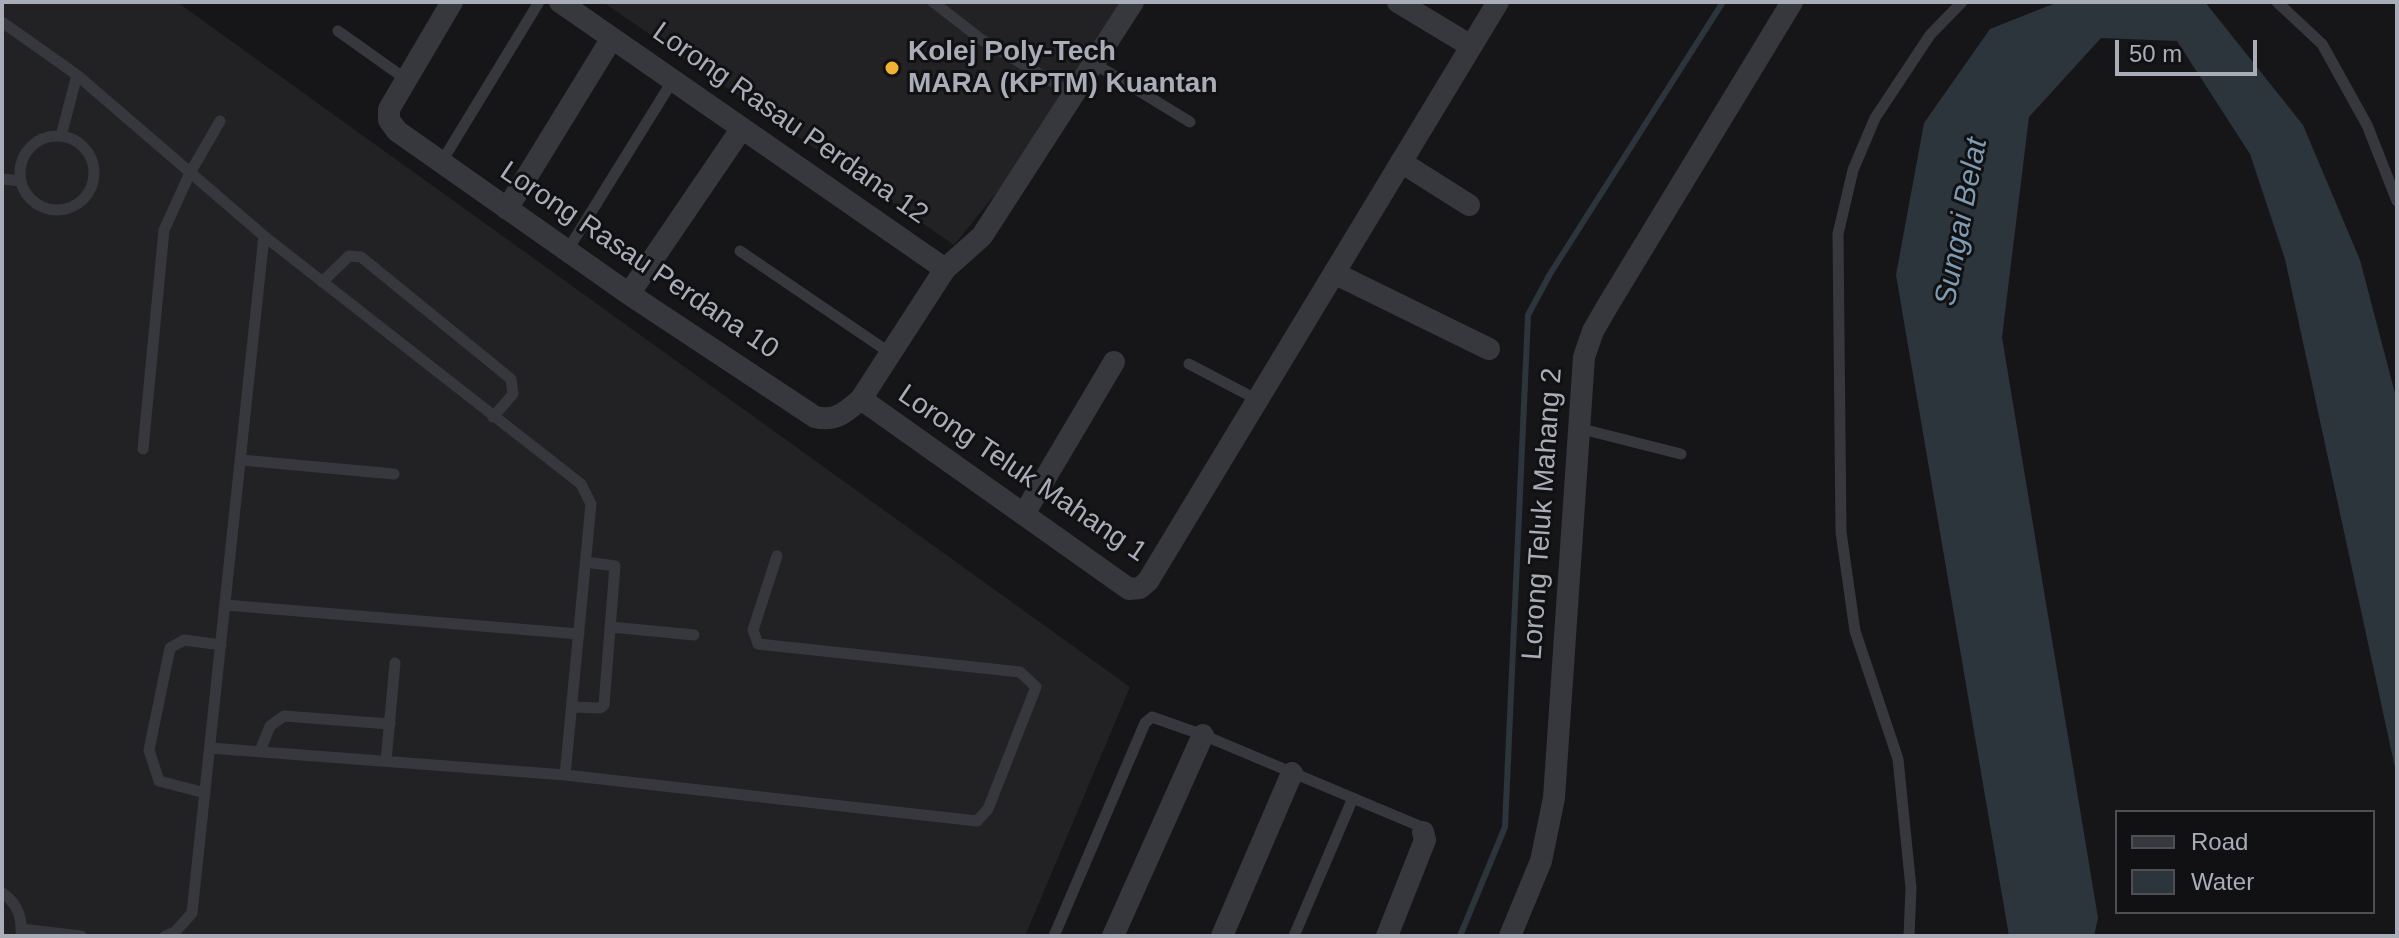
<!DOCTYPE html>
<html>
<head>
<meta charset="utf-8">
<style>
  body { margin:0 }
  #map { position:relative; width:2399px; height:938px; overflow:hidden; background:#161618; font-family:Helvetica,sans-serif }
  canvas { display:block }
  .frame { position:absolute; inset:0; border:4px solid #a8adb8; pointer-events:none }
  .legend { position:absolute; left:2115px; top:810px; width:260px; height:104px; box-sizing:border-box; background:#111113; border:2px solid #4d4f55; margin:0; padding:10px 14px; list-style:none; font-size:24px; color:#a8adb8 }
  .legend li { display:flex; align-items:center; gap:16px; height:40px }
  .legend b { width:40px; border:2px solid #4d4f55 }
  .scale { position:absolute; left:2115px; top:40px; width:142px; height:36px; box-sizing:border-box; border:4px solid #a8adb8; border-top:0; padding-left:10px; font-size:24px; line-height:28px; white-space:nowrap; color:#a8adb8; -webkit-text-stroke:6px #111113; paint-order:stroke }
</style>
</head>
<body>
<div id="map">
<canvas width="2399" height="938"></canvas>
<div class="frame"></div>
<ul class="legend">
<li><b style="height:10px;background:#37383d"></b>Road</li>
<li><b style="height:22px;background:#2c353c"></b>Water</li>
</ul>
<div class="scale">50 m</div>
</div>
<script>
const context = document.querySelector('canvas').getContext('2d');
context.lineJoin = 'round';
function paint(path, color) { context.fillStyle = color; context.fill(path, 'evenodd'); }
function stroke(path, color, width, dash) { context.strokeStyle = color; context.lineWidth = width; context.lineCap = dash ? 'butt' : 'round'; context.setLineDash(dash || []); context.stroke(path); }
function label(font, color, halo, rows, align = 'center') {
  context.font = font + ' Helvetica,sans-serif'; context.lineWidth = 6; context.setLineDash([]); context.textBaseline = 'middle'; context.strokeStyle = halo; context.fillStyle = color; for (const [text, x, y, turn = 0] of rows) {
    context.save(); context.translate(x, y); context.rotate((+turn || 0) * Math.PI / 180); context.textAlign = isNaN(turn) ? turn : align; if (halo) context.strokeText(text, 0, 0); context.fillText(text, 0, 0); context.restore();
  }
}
const built = new Path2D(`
  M2 2H177L1130 687 1025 936H2Z
  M603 2H1127L1045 133 954 245Z`);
const water = new Path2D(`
  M2058 2H2205L2303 125 2360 260 2397 401V777L2285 259 2250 154 2177 41 2101 38 2029 117 2002 337 2098 918 2094 936H2009L1896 275 1924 123 1990 29Z`);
const stream = new Path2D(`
  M1460 936 1505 827 1528 315 1550 274 1723 2`);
const service = new Path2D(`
  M933 2 982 40 1075 95
  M2277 2 2322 44 2367 125 2397 201
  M2 22 77 75 264 236 192 913 175 932 165 936
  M338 31 407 80
  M1095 64 1190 122
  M20 173a37 37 0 1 1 74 0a37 37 0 1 1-74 0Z
  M61 136 77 75
  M441 163 539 2
  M2 179 20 181
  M567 251 673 80
  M740 251 890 353
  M322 282 349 256 361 257 511 379 513 394 493 417
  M1189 364 1256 399
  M1578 428 1681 454
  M143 449 164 230 190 173 220 121
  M241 460 394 474
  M225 605 579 634
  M611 627 694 635
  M572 707 600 708 604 705 615 566 586 562
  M210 748 565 775 591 504 581 484 264 236
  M260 751 270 726 284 716 390 724
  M386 761 395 663
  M565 775 977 821 988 809 1036 687 1020 672 758 644 753 630 777 556
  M205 793 159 781 149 750 170 648 184 640 221 645
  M2 893C16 902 22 916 21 933
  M21 929 81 936
  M1054 936 1145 723 1152 717 1203 735 1417 825 1423 832
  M1294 936 1353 798
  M1909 936 1911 888 1898 759 1855 631 1841 532 1838 234 1853 170 1875 118 1930 35 1962 2`);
const minor = new Path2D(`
  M452 2 389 109V120L397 131 629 294 815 417C836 422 846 412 861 399L945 269 982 236 1133 2
  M560 2 945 269
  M1398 2 1471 46
  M1401 162 1469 205
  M507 209 612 38
  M1334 273 1489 349
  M629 294 742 128
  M861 399 1129 589 1140 588 1148 581 1498 2
  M1024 514 1114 362
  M1113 936 1203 735
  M1222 936 1292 773
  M1387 936 1425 840 1423 832
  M1510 936 1541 861 1554 798 1584 357 1593 331 1608 305 1792 2`);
const markers = [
  [892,68,8,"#f2b134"]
];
const poiNames = [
  ["Kolej Poly-Tech",908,52],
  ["MARA (KPTM) Kuantan",908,84]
];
const streetNames = [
  ["Lorong Rasau Perdana 12",790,124,35],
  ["Lorong Rasau Perdana 10",639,261,34],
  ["Lorong Teluk Mahang 1",1022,474,34],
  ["Lorong Teluk Mahang 2",1543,514,-86]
];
const waterNames = [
  ["Sungai Belat",1962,222,-79]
];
paint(built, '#222225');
paint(water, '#2c353c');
stroke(stream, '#2c353c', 6);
stroke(service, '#37383d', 11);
stroke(minor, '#37383d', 22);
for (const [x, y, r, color] of markers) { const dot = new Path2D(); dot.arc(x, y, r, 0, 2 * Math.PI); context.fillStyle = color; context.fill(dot); stroke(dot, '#111113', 3); }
label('bold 28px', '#a8adb8', '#111113', poiNames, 'left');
label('28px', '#a8adb8', '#111113', streetNames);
label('italic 30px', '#7f9bb3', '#111113', waterNames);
</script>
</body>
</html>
